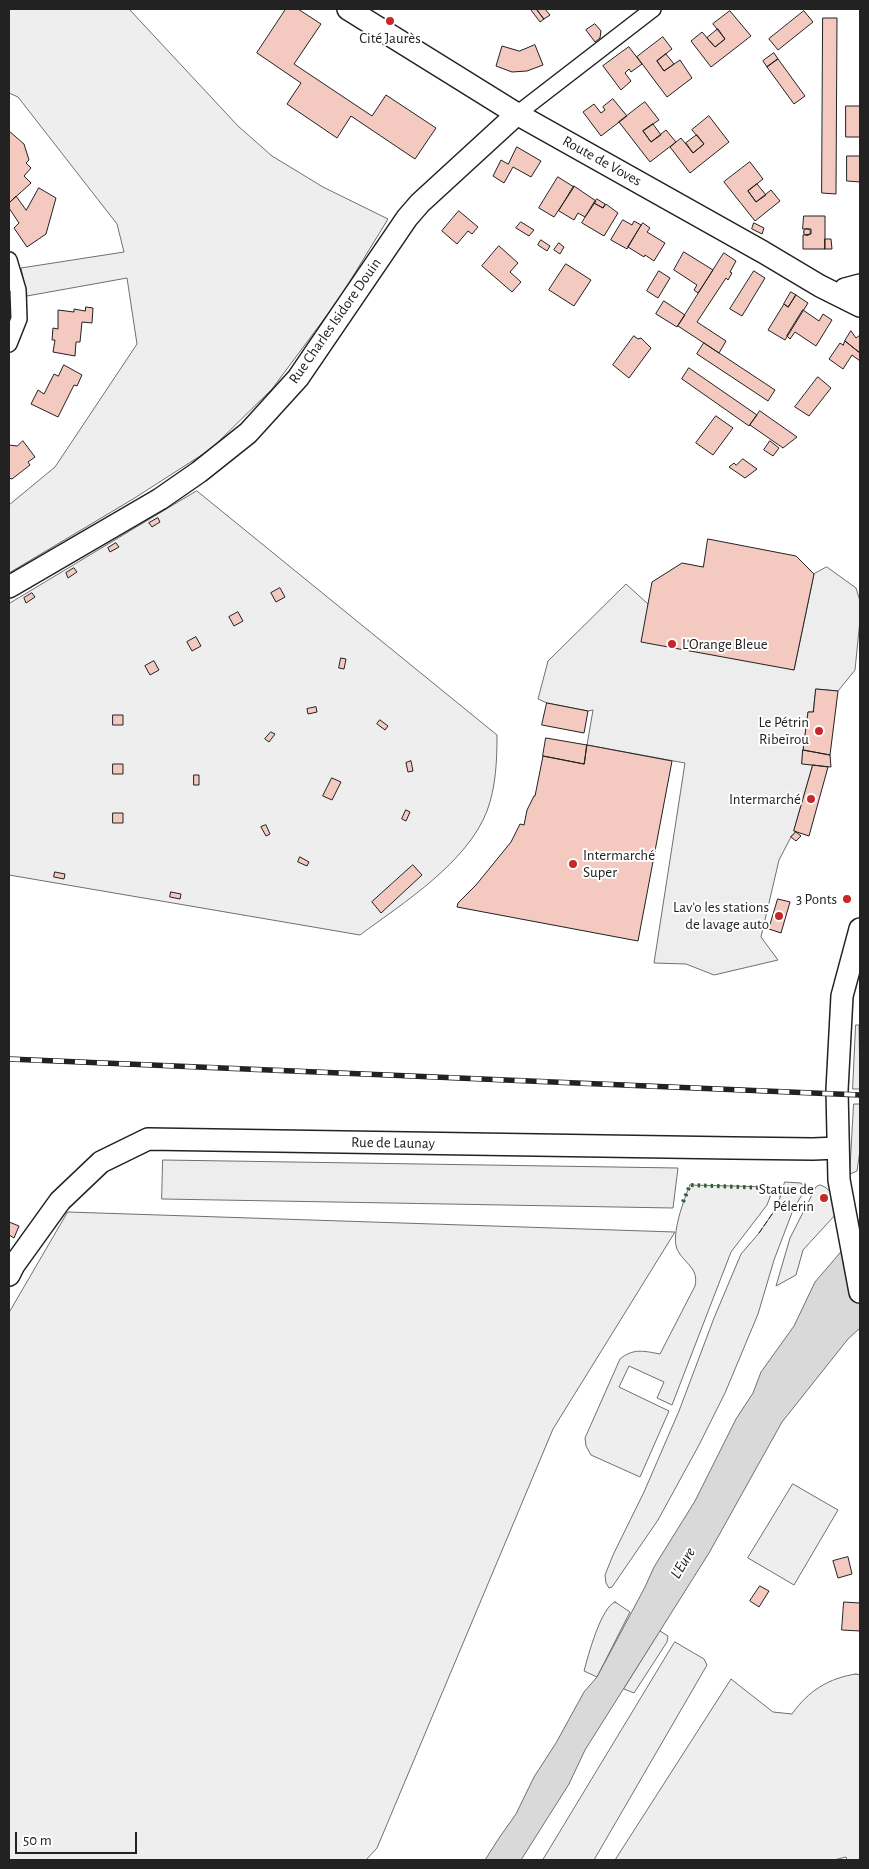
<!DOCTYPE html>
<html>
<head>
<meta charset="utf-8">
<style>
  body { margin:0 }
  #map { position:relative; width:869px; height:1869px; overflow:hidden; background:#fff; font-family:"Alegreya Sans",sans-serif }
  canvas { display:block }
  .frame { position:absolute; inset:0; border:10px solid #222; pointer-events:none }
  .scale { position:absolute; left:15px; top:1832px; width:122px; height:22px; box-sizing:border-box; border:2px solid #222; border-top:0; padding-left:6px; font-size:15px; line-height:18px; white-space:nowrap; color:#222; -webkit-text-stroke:4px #fff; paint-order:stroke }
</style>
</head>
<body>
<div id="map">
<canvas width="869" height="1869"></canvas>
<div class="frame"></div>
<div class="scale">50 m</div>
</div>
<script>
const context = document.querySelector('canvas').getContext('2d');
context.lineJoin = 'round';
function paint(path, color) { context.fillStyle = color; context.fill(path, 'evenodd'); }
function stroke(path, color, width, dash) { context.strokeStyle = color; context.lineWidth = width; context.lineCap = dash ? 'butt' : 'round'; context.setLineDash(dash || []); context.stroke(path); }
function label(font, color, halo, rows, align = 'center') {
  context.font = font + ' "Alegreya Sans",sans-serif'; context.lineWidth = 4; context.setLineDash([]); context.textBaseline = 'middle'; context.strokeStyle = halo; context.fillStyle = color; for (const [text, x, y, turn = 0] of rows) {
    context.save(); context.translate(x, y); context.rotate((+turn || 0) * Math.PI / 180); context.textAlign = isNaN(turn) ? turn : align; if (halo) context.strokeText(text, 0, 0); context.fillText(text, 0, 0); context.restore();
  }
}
const green = new Path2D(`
  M9 9H129L238 126 272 156 323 187 388 219 339 299 272 389 211 449 133 499 9 573V505L55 467 137 344 127 278 27 296 21 268 124 252 117 224 18 97 9 93Z
  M197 491 497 735C497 760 496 787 487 811 467 863 403 903 360 935L9 875V604Z
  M856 1025H859L860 1089H853Z
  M854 1104H860V1150L857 1171 850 1174Z
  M785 1182 801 1183 804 1187 803 1193 793 1210 774 1260 758 1314 725 1393 699 1445 658 1520 612 1587 609 1588 606 1583 605 1575 613 1555 644 1492 679 1411 714 1318 741 1254 759 1233 777 1207Z
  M690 1185 772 1187V1192L767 1205 731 1252 672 1405 657 1398 664 1382 629 1366 619 1387 669 1411 640 1477 591 1455 586 1446 585 1438 620 1359C633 1348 644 1351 660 1354L695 1286C699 1267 684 1264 677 1249 671 1234 684 1199 690 1185Z
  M820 1185C834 1189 834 1202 836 1214L803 1250 796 1275 776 1286 790 1238 816 1187Z
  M68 1212 675 1232 553 1429 377 1848 366 1860H9V1313Z
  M793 1484 838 1510 794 1585 748 1558Z
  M615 1602 630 1612 597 1677 584 1671C588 1656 601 1607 615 1602Z
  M660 1631 668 1636 667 1642 634 1693 624 1689Z
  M675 1642 704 1659 707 1665 594 1860H543Z
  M856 1674 860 1675V1860H847L846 1857 834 1860H615L731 1679 773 1712 792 1714C808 1691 829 1678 856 1674Z`);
const parking = new Path2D(`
  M827 567 856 588 860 601V620L855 670 838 691 816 689 813 712H808L802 763 813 765 794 831 796 832 791 837 779 860 761 937 778 960 714 975 686 964 654 963 685 763 587 745 593 710 588 711 547 703 538 699 548 661 626 584 648 604 794 670 814 574Z
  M163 1160 678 1168 673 1208 162 1199Z`);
const water = new Path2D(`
  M860 1227V1328L848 1339 782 1422 709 1553 585 1750 569 1784 521 1860H485L499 1838 516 1814 534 1777 556 1743 584 1692 597 1677 645 1587 654 1567 695 1501 736 1419 753 1393 761 1372 794 1326 815 1282 851 1240Z`);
const building = new Path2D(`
  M286 9H298L321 24 294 64 372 116 386 95 436 128 415 159 351 116 337 138 287 104 301 83 257 53Z
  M534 9H536L544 19 540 22 531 10Z
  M537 9H545L550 15 544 19Z
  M730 11 751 36 711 67 691 41 702 32 715 47 725 39 713 24Z
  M804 11 813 22 778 50 769 39Z
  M823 18H837L836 194 822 193Z
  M595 24 601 31 600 38 595 42 586 30Z
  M718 29 725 39 715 47 707 38Z
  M663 37 672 49 657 61 664 71 680 60 692 78 667 97 637 57Z
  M535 45 543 65 527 71 512 72 496 66 502 46 519 51Z
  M629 47 642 64 631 72 629 69 625 73 631 81 621 90 603 66Z
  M774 53 778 59 767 67 763 61Z
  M666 54 674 64 664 71 657 61Z
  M778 59 805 96 794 104 767 67Z
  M613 99 627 116 601 136 583 112 594 104 601 113 605 110 603 107Z
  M645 102 659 120 643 131 651 142 666 130 676 142 650 162 619 122Z
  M846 106H860V137H846Z
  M709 116 729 142 690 173 670 147 681 138 693 153 704 144 692 130Z
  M653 124 661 135 651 142 643 131Z
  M9 131 24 144 29 160 26 163 31 168 24 176 31 183 9 203Z
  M697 135 704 144 693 153 686 143Z
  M517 147 541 161 531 177 513 167 504 183 493 176 501 160 508 164Z
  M847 156H860V182L847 181Z
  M750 162 763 179 748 191 756 202 771 190 780 201 755 221 724 182Z
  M558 177 574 187 554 217 539 208Z
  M757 184 766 195 756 202 748 191Z
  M574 186 596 201 585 217 578 213 574 220 559 211Z
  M39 188 56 198 46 234 27 247 14 228 19 223 9 208V203L16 196 26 210Z
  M597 199 605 204 603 208 594 203Z
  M594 203 603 208 606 204 618 213 604 236 582 223Z
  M459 211 478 227 472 234 468 231 457 244 442 231Z
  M804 216H825V249H803V235L811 234V229H803Z
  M623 220 632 225 634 221 641 225 627 249 611 240Z
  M521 222 534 230 529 236 516 228Z
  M643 223 650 228 647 232 665 243 654 261 645 255 644 257 628 247Z
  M754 223 764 228 762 234 752 229Z
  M803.5 232a3.5 3.5 0 1 1 7 0a3.5 3.5 0 1 1-7 0Z
  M825 239H831L832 249H825Z
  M541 240 550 246 547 251 538 245Z
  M559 243 564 247 560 254 554 250Z
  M499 246 518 263 510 272 521 282 512 292 482 266Z
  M684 252 713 270 698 293 694 290 697 285 674 270Z
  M724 253 736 261 730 272 732 273 728 280 726 278 697 322 726 341 719 353 678 326Z
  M566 264 591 280 574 306 549 290Z
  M659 271 670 278 658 298 647 291Z
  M754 271 765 278 742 316 730 309Z
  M791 292 796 295 788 307 784 304Z
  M796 295 808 303 785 340 768 330 784 304 788 307Z
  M664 301 685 315 677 327 656 314Z
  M86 307 93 308 92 323 82 322 80 342H76L75 356 53 352 55 340H52L53 328 58 329V310L74 312V309L85 311Z
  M803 310 819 321 823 314 832 320 816 346 795 332 790 339 787 336Z
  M851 331 856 338 860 335V353L845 341Z
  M634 336 638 339 641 338 651 348 629 378 613 365Z
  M845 341 860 353V361L852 355 843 369 829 359 840 343 843 345Z
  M704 343 775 390 768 401 697 354Z
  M64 365 82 375 77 386 74 385 58 417 31 404 38 390 44 394 54 374 58 376Z
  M689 368 757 415 749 426 682 379Z
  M818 377 831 388 809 416 795 407Z
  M760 411 797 437 783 448 750 425Z
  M716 416 733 428 713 455 696 443Z
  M23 441 35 457 28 462 30 465 12 479 9 478V445L17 446Z
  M770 441 779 448 773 456 764 450Z
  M743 459 757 469 745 478 729 467 734 463 736 465Z
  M158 518 160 522 152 527 149 523Z
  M708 539 796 556 814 574 794 670 641 642 652 582 682 563 703 567Z
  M116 543 119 547 110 552 108 548Z
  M74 568 77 572 68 578 66 573Z
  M280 588 285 597 276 602 271 593Z
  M32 593 35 597 26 603 24 598Z
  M238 612 243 621 234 626 229 617Z
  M196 637 201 646 192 651 187 642Z
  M341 658 346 659 344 669 339 668Z
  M154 661 159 670 150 675 145 666Z
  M816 689 838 691 830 755 803 750 808 712H813Z
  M547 703 588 711 584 733 542 725Z
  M316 707 317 712 308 714 307 709Z
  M113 715H123V725H113Z
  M380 720 388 726 385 730 377 724Z
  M271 732 275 734 269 742 265 739Z
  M546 738 587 745 584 764 543 756Z
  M587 745 672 761 638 941 457 907 458 903 476 885 511 842 520 824 524 825 527 810 534 796H535L543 756 584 764Z
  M803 750 830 755 831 767 802 764Z
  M411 761 413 771 408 772 406 763Z
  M113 764H123V774H113Z
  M813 765 828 767 809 836 794 831Z
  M194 775H199V785H194Z
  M332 778 341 782 332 800 323 796Z
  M406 810 410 812 406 821 402 819Z
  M113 813H123V823H113Z
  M266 825 270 834 266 836 261 827Z
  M796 832 801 836 796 841 791 837Z
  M300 857 309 862 307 866 298 862Z
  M413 865 422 875 381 913 372 902Z
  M55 872 65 874 64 879 54 877Z
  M171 892 181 894 180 899 170 897Z
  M778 899 790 902 781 933 769 929Z
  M9 1222 19 1226 14 1238 9 1235Z
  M848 1557 852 1574 838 1578 833 1561Z
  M760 1586 769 1591 759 1607 750 1601Z
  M844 1602 860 1603V1631L842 1630Z`);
const street = new Path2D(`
  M517 114 653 9
  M9 260 18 290 19 319 9 344`);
const secondary = new Path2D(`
  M348 9 517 114 763 252 820 286 860 306
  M845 289 860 285
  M9 587 160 499 199 472 248 433 298 378 407 218 420 203 517 114
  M860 929 842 996 837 1090 839 1180 860 1292
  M9 1275 14 1265 60 1201 101 1162 148 1139 732 1148 813 1149 838 1148`);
const rail = new Path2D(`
  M9 1059 860 1095`);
const hedge = new Path2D(`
  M683 1202 690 1185 766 1188`);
const fence = new Path2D(`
  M759 1233 777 1207 782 1190`);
const markers = [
  [390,21,5,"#c62828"],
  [672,644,5,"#c62828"],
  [819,731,5,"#c62828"],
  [811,799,5,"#c62828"],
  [573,864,5,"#c62828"],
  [847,899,5,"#c62828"],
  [779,916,5,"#c62828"],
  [824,1198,5,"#c62828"]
];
const poiNames = [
  ["Cité Jaurès",390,38,"center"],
  ["L'Orange Bleue",682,644,"left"],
  ["Le Pétrin",809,722],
  ["Ribeïrou",809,739],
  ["Intermarché",801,799],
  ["Intermarché",583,855,"left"],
  ["Super",583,872,"left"],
  ["3 Ponts",837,899],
  ["Lav'o les stations",769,907],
  ["de lavage auto",769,924],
  ["Statue de",814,1189],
  ["Pélerin",814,1206]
];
const streetNames = [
  ["Route de Voves",602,161,29],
  ["Rue Charles Isidore Douin",335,321,-55],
  ["Rue de Launay",393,1143,1]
];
const waterNames = [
  ["L'Eure",683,1563,-59]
];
paint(green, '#eee');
stroke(green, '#6f6f6f', 1);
paint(parking, '#ededed');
stroke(parking, '#6f6f6f', 1);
paint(water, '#d9d9d9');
stroke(water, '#6f6f6f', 1);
paint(building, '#f3c9c0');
stroke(building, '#222', 1);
stroke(street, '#222', 18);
stroke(secondary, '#222', 24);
stroke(street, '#fff', 15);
stroke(secondary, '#fff', 21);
stroke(rail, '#222', 5.5);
stroke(rail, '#fff', 4, [11]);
stroke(hedge, '#2f5e38', 4, [2.5, 4]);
stroke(fence, '#222', 1, [6, 2.5]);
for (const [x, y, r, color] of markers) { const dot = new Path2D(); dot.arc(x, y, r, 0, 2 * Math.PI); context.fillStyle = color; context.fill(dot); stroke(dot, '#fff', 2); }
label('15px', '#222', '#fff', poiNames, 'right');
label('15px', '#222', '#fff', streetNames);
label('italic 16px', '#222', '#fff', waterNames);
</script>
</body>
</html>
